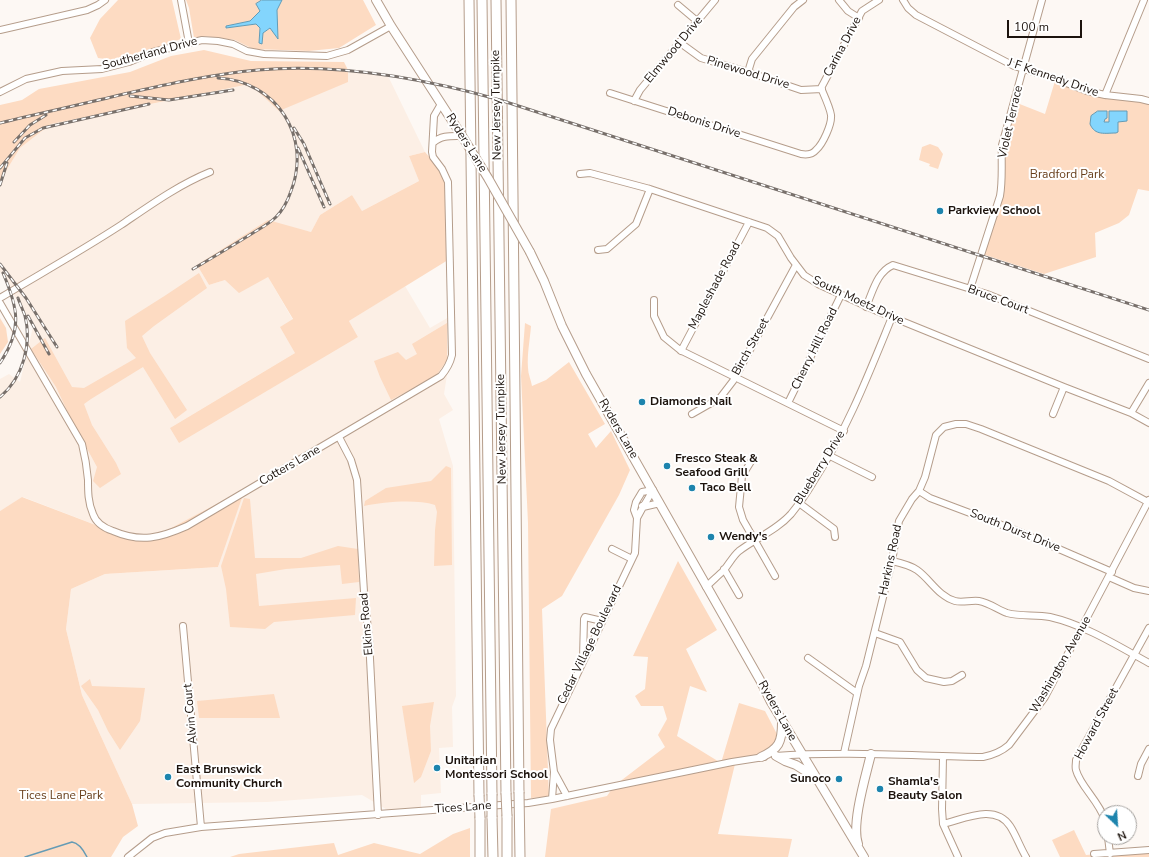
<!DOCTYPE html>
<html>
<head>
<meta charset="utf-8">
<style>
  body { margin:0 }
  #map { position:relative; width:1149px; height:857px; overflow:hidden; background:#fdf8f4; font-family:"Nunito Sans",sans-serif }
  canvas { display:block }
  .north { position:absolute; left:1097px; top:805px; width:40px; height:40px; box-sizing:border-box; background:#fff; border:1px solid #a4a19e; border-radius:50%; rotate:155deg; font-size:11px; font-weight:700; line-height:16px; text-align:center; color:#1c130d }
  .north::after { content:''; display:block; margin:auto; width:14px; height:18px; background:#1d84ad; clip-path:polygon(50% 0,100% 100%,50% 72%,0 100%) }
  .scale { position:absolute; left:1007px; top:20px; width:75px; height:18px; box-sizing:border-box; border:2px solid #1c130d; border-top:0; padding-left:5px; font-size:12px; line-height:14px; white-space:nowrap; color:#1c130d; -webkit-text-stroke:3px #fff; paint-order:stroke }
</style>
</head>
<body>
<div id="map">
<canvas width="1149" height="857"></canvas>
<div class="north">N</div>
<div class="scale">100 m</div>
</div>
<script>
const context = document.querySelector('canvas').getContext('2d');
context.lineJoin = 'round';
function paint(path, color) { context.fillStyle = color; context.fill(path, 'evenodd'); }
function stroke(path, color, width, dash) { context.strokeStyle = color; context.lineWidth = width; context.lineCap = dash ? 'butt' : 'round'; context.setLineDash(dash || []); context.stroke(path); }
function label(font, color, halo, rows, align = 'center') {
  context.font = font + ' "Nunito Sans",sans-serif'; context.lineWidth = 4; context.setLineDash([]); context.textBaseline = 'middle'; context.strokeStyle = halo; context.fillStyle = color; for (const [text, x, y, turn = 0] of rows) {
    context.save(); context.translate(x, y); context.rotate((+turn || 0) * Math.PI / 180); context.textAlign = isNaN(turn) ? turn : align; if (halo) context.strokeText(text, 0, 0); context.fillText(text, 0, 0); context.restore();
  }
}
const built = new Path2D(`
  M348 70 388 76 425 152 409 156 419 181 362 211 352 195 320 215 311 232 297 229 197 265 209 285 225 280 268 277 293 320 295 353 170 428 358 337 349 321 405 286 430 328 449 317 450 356 444 394 453 410 439 419 453 466 456 696 452 707 453 747 439 748 441 793 421 795V810L391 812 362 795 267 802 132 804 82 695 66 629 71 589 105 574 218 567 244 490 154 537 114 532 23 497 0 511V379L9 374 20 382 33 327 0 272V181L20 148 51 124 251 84 347 82Z`);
const green = new Path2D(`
  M118 0H172L181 39 119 61 98 58 90 38 100 19Z
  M186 0H262L256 4 260 11 250 21 226 26V28L256 24 260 28 259 43 261 44 263 33 271 28 278 38 277 10 282 0H363L376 25 339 48 309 51 253 49 235 40 203 36 194 38 189 8Z
  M204 50 251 61 344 62 348 70V82L279 111 250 84 51 124 20 148 0 181V105L22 100 39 89 130 72 171 56Z
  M1055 81 1149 100V191L1138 189 1129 215 1119 223 1095 233 1096 257 1044 274 979 253 1000 187 999 148 1012 101 1045 114Z
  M930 144 938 147 943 154 938 169 929 166 930 164 919 160 922 147Z
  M425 152 447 177 448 260 349 321 358 337 179 443 170 428 295 353 280 327 293 319 268 277 239 293 225 280 209 285 197 265 268 220 311 232 320 215 352 195 362 211 419 181 409 156Z
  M199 273 207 288 154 326 142 336 150 353 187 410 175 419 143 367 91 399 84 404 92 425 116 463 121 474 100 488 93 481 97 467 72 421 56 387 31 349 45 338 72 387 84 388 136 358 127 348 125 321 166 295Z
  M0 318 6 328 8 342 0 354Z
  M447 323V360L436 376 391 400 380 377 374 361 398 352 406 360 417 354 412 344Z
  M525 323 531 326C530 340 527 353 528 368 528 374 531 380 532 386L546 380 569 362 605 424 588 434 596 448 611 431 630 470 619 495 562 596 542 609 549 797 531 798 528 523 521 376Z
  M446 466 451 468 452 565 434 566 435 530 437 512 435 505C416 499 384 502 364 506L365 501 386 488 431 481Z
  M245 489 218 567 105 574 71 589 66 629 82 695 132 804 138 826 123 837 111 857H0V511L22 497 114 532 154 537Z
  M244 498 250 499 255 558H301L338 546 358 549 359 582 342 584 340 565 286 569 256 574 259 606 356 598 355 615 274 622 265 629 230 627 226 589 221 566Z
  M678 561 717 630 686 649 707 692 690 686 677 736 721 763 739 703 765 711 779 738 767 755 736 760 718 834 792 839 788 857H545L551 809 607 796 614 786 665 747 658 735 667 719 663 706H641L635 696 645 689 648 657 633 656Z
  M90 679 92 686 145 688 140 721 120 750 108 731 98 710 81 686Z
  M274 694 280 718H199L197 701Z
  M434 702 430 726 431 751 421 777 414 783 402 706Z
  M470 828V857H230L239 854 334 843 338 855 374 843 420 854 453 834Z
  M1074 830 1086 855 1149 849V857H1060L1052 840Z`);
const water = new Path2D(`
  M262 0H282L277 10 278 39 270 28 263 33 262 44 259 43 260 28 256 24 226 28V26L250 21 260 11 256 4Z
  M1098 111H1107V118L1105 119 1104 122H1109V111H1127V121L1118 122V132L1116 133C1105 133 1095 136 1090 124L1091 116Z`);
const stream = new Path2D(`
  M25 857 72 842C79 843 84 851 87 857`);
const minor = new Path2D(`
  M181 0 189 43
  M839 0 848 11 859 18
  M903 0 908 8 916 15 1014 66 1056 79 1087 91 1105 95 1141 99 1149 101
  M678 5 697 21
  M0 30 87 10 98 5 105 0
  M679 42 701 58 748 72 801 90 822 89
  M748 72 752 59 794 7 803 0
  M0 92 26 79 62 71 102 69 129 62 153 52 202 40 218 41 233 44 247 51 264 54 327 56 348 50 391 26
  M610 93 801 154C807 155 812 155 816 150 823 144 832 124 831 115 830 108 824 95 821 88L862 11 879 0
  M1105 95 1144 0
  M634 101 640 90 715 0
  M433 143C441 135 451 136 462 136
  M580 174 590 173 650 189 767 228 778 236 791 258 804 275 818 284 877 311 1064 387 1131 413 1149 423
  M598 250 607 249 636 224 650 189
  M970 289 1000 196C1003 179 1001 163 1002 145L1042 0
  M0 298C40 274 81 251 121 225 149 206 178 185 210 172
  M654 300V316L664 337 680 350 844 431
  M0 303 82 444C85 456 87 468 88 480 88 491 88 503 93 514 96 523 104 528 113 531 141 543 160 538 187 526L441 376C447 369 450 364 452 355L448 182 442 169 433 157 432 152 434 116 441 104
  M866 307C873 291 877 272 893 265L987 294 1149 359
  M681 351 749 222
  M788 403 841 295
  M1131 413 1149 383
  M692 414 720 398 733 381 796 265
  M1053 414 1064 387
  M339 437 351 460 357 480 364 592 369 639 378 815
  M830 456 872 477
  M752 460 742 476 739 507 743 520 775 576
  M919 491 930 498 1015 530 1112 572
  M799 503 834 529 835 537
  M642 506 643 507 653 490
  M637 518 643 507 660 503
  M612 549 632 559
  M892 561C901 563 910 565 917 570 930 579 938 596 955 601 962 603 971 600 979 601 990 603 998 610 1007 613 1021 617 1036 614 1050 617 1085 625 1118 646 1149 663
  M724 569 739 595
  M1109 577 1134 588 1149 591
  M706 587C712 581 718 576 724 570 729 564 733 556 739 551 756 538 777 530 791 514 800 503 808 491 815 479 848 428 869 373 892 317
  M183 626 201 827
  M875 633 900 642 917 670 926 678 944 682 952 681 962 675
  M583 658 584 619 585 617 602 621
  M808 658 857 693
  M844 753 859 686 866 666 892 561 899 521 912 499 919 491 925 477 936 435 944 427 956 424H966L981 429 1109 481 1148 502
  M775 756C844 751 914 756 983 757 993 755 1001 752 1009 745L1045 697 1149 500
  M943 757 942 809 943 824 958 857
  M554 772 550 740 551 729 635 553 637 518 634 510 636 502 642 492 653 490
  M1138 776 1141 764 1149 749
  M552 799 554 772 567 796
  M1105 820C1099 801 1080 786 1076 770 1075 767 1076 764 1076 760L1149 628
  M943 824C964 819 995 803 1010 826 1016 835 1020 847 1026 857
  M1108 837 1110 854
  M1094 854 1149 850
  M128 857 152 838 165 833 201 827 528 803 552 799 732 762 764 757`);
const major = new Path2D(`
  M376 0 391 26 462 136
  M530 252 544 281 562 326 586 374 760 680 771 702 864 857
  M776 756 785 761 796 765 815 777
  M761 757C779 749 782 742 782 723
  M858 844C851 824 866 775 871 754`);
const highway = new Path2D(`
  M469 0 479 795
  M482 0 492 794
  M496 0 506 793
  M511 0 519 792
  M507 816V857
  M492 817 493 857
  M480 818V857`);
const rail = new Path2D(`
  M130 96 169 100 233 90
  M0 123C41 113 83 104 124 94 168 84 213 74 258 70 339 63 422 78 500 100L1149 310
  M294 128 304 144 330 204
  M14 142 30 125 46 115
  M298 148 324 207
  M0 168 25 138 43 128 149 104
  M0 185 7 163
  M0 264 26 298 57 347
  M193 269C212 258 230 247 248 236 257 230 268 225 276 217 283 210 288 200 291 191 312 137 277 81 218 78
  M28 316 49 354
  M0 363C23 329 18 308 3 273
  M0 397C23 378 32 344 25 316 23 310 20 304 18 298`);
const majorBridge = new Path2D(`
  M462 136 488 178 530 252`);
const highwayBridge = new Path2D(`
  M519 792 520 857
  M506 793 507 816
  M492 794V817
  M479 795 480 818`);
const markers = [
  [940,211,4,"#1d84ad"],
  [642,402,4,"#1d84ad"],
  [667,466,4,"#1d84ad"],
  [692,488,4,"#1d84ad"],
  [711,537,4,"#1d84ad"],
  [437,768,4,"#1d84ad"],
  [168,777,4,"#1d84ad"],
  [839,779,4,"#1d84ad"],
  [880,789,4,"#1d84ad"]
];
const streetNames = [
  ["Carina Drive",843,47,-62],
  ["Elmwood Drive",674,50,-50],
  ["Southerland Drive",150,54,-15],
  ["Pinewood Drive",748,73,17],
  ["J F Kennedy Drive",1053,78,19],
  ["New Jersey Turnpike",497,105,-91],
  ["Violet Terrace",1011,122,-77],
  ["Debonis Drive",704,123,18],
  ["Ryders Lane",466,143,58],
  ["Mapleshade Road",715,286,-62],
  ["Bruce Court",998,300,20],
  ["South Moetz Drive",858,301,25],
  ["Birch Street",751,347,-61],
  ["Cherry Hill Road",815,349,-64],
  ["New Jersey Turnpike",502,429,-91],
  ["Ryders Lane",618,429,60],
  ["Cotters Lane",290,466,-30],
  ["Blueberry Drive",820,468,-58],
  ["South Durst Drive",1015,531,22],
  ["Harkins Road",891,560,-78],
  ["Elkins Road",367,624,-95],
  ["Cedar Village Boulevard",590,645,-64],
  ["Washington Avenue",1061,665,-60],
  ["Ryders Lane",777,711,61],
  ["Alvin Court",191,714,-95],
  ["Howard Street",1097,724,-62],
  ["Tices Lane",463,808,-4]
];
const parkNames = [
  ["Bradford Park",1067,175],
  ["Tices Lane Park",61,796]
];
const poiNames = [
  ["Parkview School",948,211],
  ["Diamonds Nail",650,402],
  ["Fresco Steak &",675,459],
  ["Seafood Grill",675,473],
  ["Taco Bell",700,488],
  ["Wendy's",719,537],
  ["Unitarian",445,761],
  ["Montessori School",445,775],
  ["East Brunswick",176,770],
  ["Community Church",176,784],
  ["Sunoco",831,779,"right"],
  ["Shamla's",888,782],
  ["Beauty Salon",888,796]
];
paint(built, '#fcefe5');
paint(green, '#fddbc2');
paint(water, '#83d5fd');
stroke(water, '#649bb5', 1);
stroke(stream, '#649bb5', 1.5);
stroke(minor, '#b59d8b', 8);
stroke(major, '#b59d8b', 10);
stroke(highway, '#b59d8b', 11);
stroke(minor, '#fff', 6);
stroke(major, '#fff', 8);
stroke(highway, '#fff', 9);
stroke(rail, '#78706b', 3);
stroke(rail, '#fff', 1.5, [4.5]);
stroke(majorBridge, '#b59d8b', 10, []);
stroke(highwayBridge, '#b59d8b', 11, []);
stroke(majorBridge, '#fff', 8);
stroke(highwayBridge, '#fff', 9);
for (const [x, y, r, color] of markers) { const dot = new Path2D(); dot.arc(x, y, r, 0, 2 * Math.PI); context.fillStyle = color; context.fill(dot); stroke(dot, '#fff', 1.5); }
label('12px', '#1c130d', '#fff', streetNames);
label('12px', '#683e1a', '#fff', parkNames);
label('bold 12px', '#1c130d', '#fff', poiNames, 'left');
</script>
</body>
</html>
